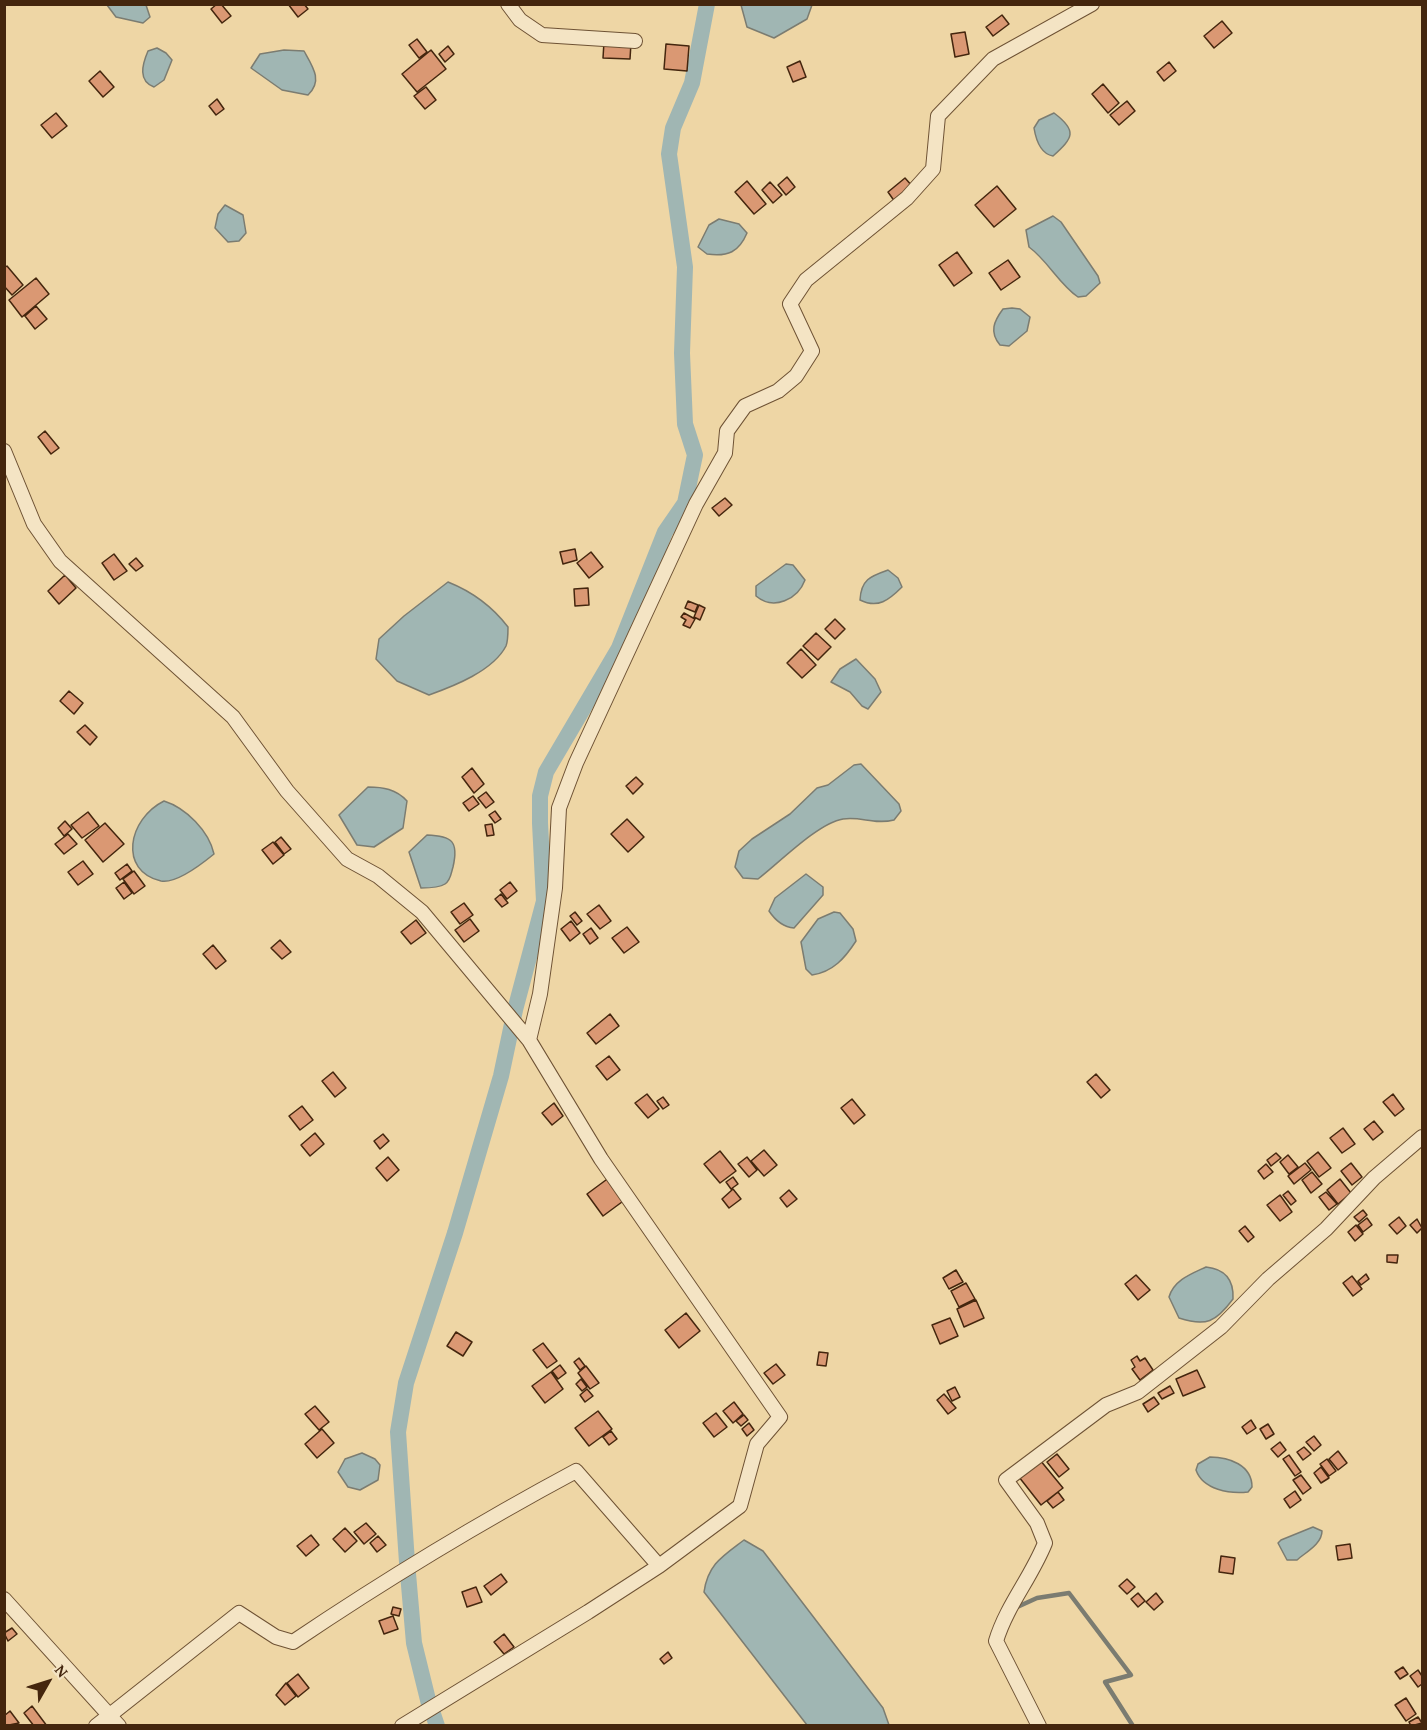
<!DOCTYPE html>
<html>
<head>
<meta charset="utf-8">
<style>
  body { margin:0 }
  #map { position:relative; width:1427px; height:1730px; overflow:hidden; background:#eed6a5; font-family:"Gentium Book Plus",serif }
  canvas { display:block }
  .frame { position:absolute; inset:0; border:6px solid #44260e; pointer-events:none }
  .north { position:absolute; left:18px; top:1652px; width:60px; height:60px; -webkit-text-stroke:4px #f4e4c4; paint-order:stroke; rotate:51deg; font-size:16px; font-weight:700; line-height:24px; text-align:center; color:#44260e }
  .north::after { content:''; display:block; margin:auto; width:21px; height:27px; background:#44260e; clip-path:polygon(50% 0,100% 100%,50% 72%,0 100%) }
</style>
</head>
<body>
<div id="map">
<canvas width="1427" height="1730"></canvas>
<div class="frame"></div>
<div class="north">N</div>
</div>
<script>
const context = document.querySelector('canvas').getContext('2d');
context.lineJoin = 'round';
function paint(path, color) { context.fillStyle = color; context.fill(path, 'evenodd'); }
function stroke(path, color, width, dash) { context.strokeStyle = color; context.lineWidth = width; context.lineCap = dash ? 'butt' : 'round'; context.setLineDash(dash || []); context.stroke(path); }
const water = new Path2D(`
  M107 5H146L150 17 143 23 116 17Z
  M741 5V4L812 5 807 19 774 38 747 27Z
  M157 48 166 53 172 60 164 80 154 87C138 81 142 65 148 51Z
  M284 50 304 51C313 67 323 81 308 95L282 90 251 68 260 54Z
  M1054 113C1078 131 1073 138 1053 156 1041 154 1036 140 1034 128L1039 120Z
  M225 205 243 215 246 233 239 241 228 242 215 228 218 214Z
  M1053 216 1061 222 1098 276 1100 283 1086 296 1078 297C1059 284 1048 261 1029 247L1026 230Z
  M719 219 739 224 747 233C739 252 728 257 707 254L698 247 709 225Z
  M1012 308 1020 309 1030 317 1027 331 1009 346 1000 345C989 332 994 321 1003 309Z
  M786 564 793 565 805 580C798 599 774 611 756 596V586Z
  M888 570 898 578 902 587C889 600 878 609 860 600 861 579 871 576 888 570Z
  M448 582C473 592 492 606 508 627 508 633 508 641 506 646 493 671 454 686 429 695L397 681 376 659 379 639 404 616Z
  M856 659 875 679 881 692 868 709 862 706 850 692 831 682 840 669Z
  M861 764 899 804 901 811 894 820C874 825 861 816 843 819 818 823 779 863 758 879L743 878 735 867 739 851 752 839 790 814 817 788 828 785 854 765Z
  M368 787C383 787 396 789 407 801L403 828 374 847 357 845 339 815Z
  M164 801C186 808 209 831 214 854 203 863 177 884 161 881 118 871 128 819 164 801Z
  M427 835C452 836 459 841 453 867 451 873 451 880 445 884 439 888 428 888 421 888L409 852Z
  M806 874 823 887V895L794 928C782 927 775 920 769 911L775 898Z
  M834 912 840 913 853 929 856 941C845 958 833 972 812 975L806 969 801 942 818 919Z
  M1206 1267C1225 1269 1234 1280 1233 1299 1216 1322 1206 1327 1179 1318L1169 1297C1174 1280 1191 1274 1206 1267Z
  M362 1453 375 1459 380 1465 378 1480 360 1490 348 1487 338 1472 345 1459Z
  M1210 1457C1229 1457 1252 1465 1252 1487L1248 1492C1230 1494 1203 1490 1196 1470L1198 1464Z
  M1313 1527 1322 1531C1322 1544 1306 1552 1297 1560H1287L1278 1543 1281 1540Z
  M744 1540 763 1551 883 1708 889 1725H807L704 1592C708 1564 723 1556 744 1540Z`);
const stream = new Path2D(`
  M1015 1608 1037 1598 1069 1593 1131 1675 1105 1682 1133 1726`);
const canal = new Path2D(`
  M429 1704 414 1643 407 1562 398 1432 406 1383 455 1233 501 1076 515 1010 544 901 540 823V796L546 772 619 648 665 532 685 503 691 474 695 455 685 424 682 353 685 267 669 154 673 128 692 83 707 4
  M433 1714 437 1726`);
const building = new Path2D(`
  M217 4H221L231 16 222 23 211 9Z
  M288 4H304L308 9 298 17Z
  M1002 15 1009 24 993 36 986 27Z
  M1222 21 1232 33 1214 48 1204 36Z
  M965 32 969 54 955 57 951 34Z
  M417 39 427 52 419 58 409 45Z
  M604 42 631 43 630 59 603 58Z
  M666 44 689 46 687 71 664 69Z
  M448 46 454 54 445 62 439 54Z
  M431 50 446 69 417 92 402 74Z
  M800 61 806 77 793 82 787 67Z
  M1169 62 1176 71 1164 81 1157 72Z
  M100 71 114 87 103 97 89 81Z
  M1103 84 1119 103 1108 113 1092 94Z
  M426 87 436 100 425 109 414 96Z
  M217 99 224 109 216 115 209 106Z
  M1127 101 1135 111 1119 125 1110 115Z
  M56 113 67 126 52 138 41 125Z
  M787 177 795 187 786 195 778 185Z
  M905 178 913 187 895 202 888 192Z
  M747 181 766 204 754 214 735 192Z
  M770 182 782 195 773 203 762 190Z
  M997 186 1016 209 994 227 975 205Z
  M957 252 972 273 954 286 939 265Z
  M1008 260 1020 277 1001 290 989 273Z
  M7 266 23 285 12 295 4 286V268Z
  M36 278 49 294 22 317 9 300Z
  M36 306 47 319 35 329 25 316Z
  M45 431 59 448 51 454 38 437Z
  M725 498 732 505 719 516 712 508Z
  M575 549 577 560 563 564 560 552Z
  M591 552 603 567 589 578 577 563Z
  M114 554 127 571 114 580 102 563Z
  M136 558 143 566 136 571 129 564Z
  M65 575 76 588 59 604 48 591Z
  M588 588 589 605 575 606 574 589Z
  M688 601 698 605 695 612 685 608Z
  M699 605 705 608 700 620 694 617Z
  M684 613 695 619 690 628 683 625 686 620 681 617Z
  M835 619 845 629 835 639 825 629Z
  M816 633 831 647 818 660 803 646Z
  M801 649 816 665 802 678 787 663Z
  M69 691 83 703 74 714 60 701Z
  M85 725 97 737 90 745 77 732Z
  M472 768 484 784 474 793 462 777Z
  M636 777 643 784 633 794 626 786Z
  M486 792 494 802 486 808 478 798Z
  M473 796 479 804 469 811 463 803Z
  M495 811 501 819 495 823 489 815Z
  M88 812 99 826 82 838 71 825Z
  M627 819 644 837 628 852 611 834Z
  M65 821 72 829 64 836 58 828Z
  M105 823 124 844 103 862 85 840Z
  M492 824 494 835 487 836 485 825Z
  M68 834 77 844 64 854 55 844Z
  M281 837 291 849 284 854 275 842Z
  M273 842 284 855 273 864 262 850Z
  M83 861 93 874 78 885 68 872Z
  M127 864 132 871 120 880 115 873Z
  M134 871 145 886 134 894 123 879Z
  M124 882 132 893 124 899 116 888Z
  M510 882 517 891 507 899 500 890Z
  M501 894 508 903 502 907 495 899Z
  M464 903 473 915 460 924 451 912Z
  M599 905 611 921 600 929 587 914Z
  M575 912 582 921 577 925 570 916Z
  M470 919 479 931 464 942 455 930Z
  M416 920 426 933 411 944 401 932Z
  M571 921 580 933 570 941 561 929Z
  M627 927 639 942 624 953 612 938Z
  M591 928 598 938 590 944 583 934Z
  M280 940 291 952 282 959 271 948Z
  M213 945 226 961 216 969 203 954Z
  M610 1014 619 1026 596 1044 587 1033Z
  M609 1056 620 1070 607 1080 596 1066Z
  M333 1072 346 1088 335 1097 322 1081Z
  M1096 1074 1110 1090 1101 1098 1087 1082Z
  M647 1094 659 1109 648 1118 635 1103Z
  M1393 1094 1404 1109 1395 1116 1383 1102Z
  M663 1097 669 1105 663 1109 657 1101Z
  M852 1099 865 1115 854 1124 841 1108Z
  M554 1103 563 1116 552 1125 542 1113Z
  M302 1106 313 1120 300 1130 289 1116Z
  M1374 1121 1383 1132 1373 1140 1364 1129Z
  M1343 1128 1355 1144 1342 1153 1330 1138Z
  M315 1133 324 1144 310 1156 301 1145Z
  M383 1134 389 1141 380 1149 374 1141Z
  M764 1150 777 1165 764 1176 751 1161Z
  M720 1151 736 1171 720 1183 704 1164Z
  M1318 1152 1331 1168 1319 1177 1307 1161Z
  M1276 1153 1281 1158 1271 1166 1267 1160Z
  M1288 1155 1298 1167 1289 1174 1280 1162Z
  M388 1157 399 1170 387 1181 376 1168Z
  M747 1157 757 1170 749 1177 738 1164Z
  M1305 1163 1311 1170 1294 1184 1288 1176Z
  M1351 1163 1362 1177 1352 1185 1341 1171Z
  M1266 1164 1273 1172 1264 1179 1258 1171Z
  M1312 1172 1322 1184 1311 1193 1302 1180Z
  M610 1177 626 1199 603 1216 587 1194Z
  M733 1177 738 1184 731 1189 726 1182Z
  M1340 1179 1351 1193 1338 1204 1327 1190Z
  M733 1189 741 1199 729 1208 722 1199Z
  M789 1190 797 1199 787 1207 780 1198Z
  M1288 1191 1296 1201 1291 1205 1283 1195Z
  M1326 1192 1337 1204 1329 1210 1319 1197Z
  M1280 1195 1292 1212 1280 1221 1267 1205Z
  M1363 1210 1367 1215 1359 1222 1354 1217Z
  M1399 1217 1406 1226 1397 1234 1389 1225Z
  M1367 1218 1372 1225 1363 1232 1358 1225Z
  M1417 1219 1422 1228 1417 1233 1410 1225Z
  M1356 1225 1363 1234 1355 1241 1348 1232Z
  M1245 1226 1254 1237 1248 1242 1239 1231Z
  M1387 1255H1398L1397 1263 1387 1262Z
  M956 1270 963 1282 949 1289 943 1278Z
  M1366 1274 1369 1279 1361 1285 1358 1281Z
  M1136 1275 1150 1290 1138 1300 1125 1284Z
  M1352 1276 1362 1289 1353 1296 1343 1283Z
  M966 1283 975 1299 959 1307 951 1291Z
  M976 1300 984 1318 964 1327 957 1309Z
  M686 1313 700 1331 679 1348 665 1330Z
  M950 1318 958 1336 940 1344 932 1325Z
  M456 1332 472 1342 463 1356 447 1346Z
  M543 1343 557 1361 547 1368 533 1350Z
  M819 1352 828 1353 826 1366 817 1365Z
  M1137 1356 1140 1361 1145 1358 1153 1370 1140 1380 1132 1369 1135 1367 1131 1360Z
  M579 1358 585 1366 580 1370 574 1362Z
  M776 1364 785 1375 773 1384 764 1373Z
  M560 1365 566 1373 558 1379 552 1371Z
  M586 1366 599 1383 590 1389 578 1373Z
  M1197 1370 1205 1387 1183 1396 1176 1379Z
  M551 1372 563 1389 545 1403 532 1386Z
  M581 1379 587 1387 582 1391 576 1384Z
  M1170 1386 1174 1393 1162 1399 1158 1393Z
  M955 1387 960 1397 952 1401 947 1391Z
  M587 1389 593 1396 585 1402 580 1395Z
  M944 1394 956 1408 948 1414 937 1400Z
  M1154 1397 1159 1404 1148 1412 1143 1404Z
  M734 1402 743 1414 733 1423 723 1411Z
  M315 1406 329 1422 319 1430 305 1414Z
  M598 1411 612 1429 589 1446 575 1428Z
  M716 1413 727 1427 714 1437 703 1423Z
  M744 1415 748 1420 741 1426 736 1421Z
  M1251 1420 1256 1428 1247 1434 1242 1427Z
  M749 1423 754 1430 747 1436 742 1429Z
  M1268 1424 1274 1434 1266 1439 1260 1429Z
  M322 1429 334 1443 317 1458 305 1444Z
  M611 1431 617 1439 609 1445 603 1437Z
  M1314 1436 1321 1445 1314 1451 1306 1442Z
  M1280 1442 1286 1450 1278 1457 1271 1449Z
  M1304 1447 1311 1454 1303 1460 1297 1452Z
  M1338 1451 1347 1463 1338 1470 1329 1459Z
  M1057 1454 1069 1469 1059 1477 1047 1462Z
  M1289 1455 1301 1472 1295 1476 1283 1459Z
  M1327 1459 1336 1471 1329 1476 1320 1464Z
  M1040 1460 1063 1488 1041 1505 1019 1477Z
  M1321 1467 1329 1478 1321 1483 1314 1473Z
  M1301 1475 1311 1488 1303 1494 1293 1480Z
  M1295 1491 1301 1500 1290 1508 1284 1499Z
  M1058 1492 1064 1500 1053 1508 1047 1501Z
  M366 1523 376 1534 364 1544 354 1532Z
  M345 1528 357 1541 345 1552 333 1539Z
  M311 1535 319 1545 306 1556 297 1546Z
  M378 1536 386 1545 377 1552 370 1543Z
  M1350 1544 1352 1558 1338 1560 1336 1546Z
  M1221 1556 1235 1558 1233 1574 1219 1572Z
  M501 1574 507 1582 491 1595 484 1586Z
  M1127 1579 1135 1587 1127 1594 1119 1586Z
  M476 1587 482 1602 467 1607 462 1592Z
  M1138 1593 1145 1601 1138 1607 1131 1599Z
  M1156 1593 1163 1602 1154 1610 1146 1602Z
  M393 1607 401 1609 399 1616 391 1614Z
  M393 1616 398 1629 384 1634 379 1621Z
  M12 1628 17 1634 8 1641 4 1633Z
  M504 1634 514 1647 504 1654 494 1642Z
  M668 1652 672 1658 664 1664 660 1659Z
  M1403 1667 1408 1674 1400 1679 1395 1672Z
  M1418 1670 1422 1676V1684L1418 1687 1410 1676Z
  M298 1674 309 1688 298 1697 287 1683Z
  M286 1683 296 1696 285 1705 276 1695Z
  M1406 1698 1416 1714 1406 1721 1395 1705Z
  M32 1706 47 1726H34L24 1713Z
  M10 1711 19 1723 4 1726V1716Z
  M1418 1717 1422 1723 1411 1726 1409 1722Z`);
const minor = new Path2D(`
  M508 4 520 20 542 35 635 41
  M4 451 34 524 60 561 233 717 287 791 347 859 378 876 422 912 529 1040 601 1159 780 1417 757 1444 740 1506 659 1566 588 1612 402 1726
  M529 1040 540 994 555 888 559 808 576 763 696 504 725 453 727 431 745 406 778 391 796 376 812 351 790 304 806 280 907 198 933 169 938 116 993 59 1092 4
  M4 1599 119 1726
  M96 1726 239 1613 276 1637 293 1642C385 1580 479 1523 576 1471L659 1566
  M1039 1726 996 1641C1007 1605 1031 1578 1045 1543L1037 1523 1006 1480 1106 1405 1138 1392 1221 1327 1268 1279 1326 1229 1374 1178 1422 1137`);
paint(water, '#a0b6b3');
stroke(water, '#7b7c71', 1.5);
stroke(stream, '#7b7c71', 4.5);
stroke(canal, '#a0b6b3', 16);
paint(building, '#da9873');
stroke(building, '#44260e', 1.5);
stroke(minor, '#6e5234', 16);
stroke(minor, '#f4e4c4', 14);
</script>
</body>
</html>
